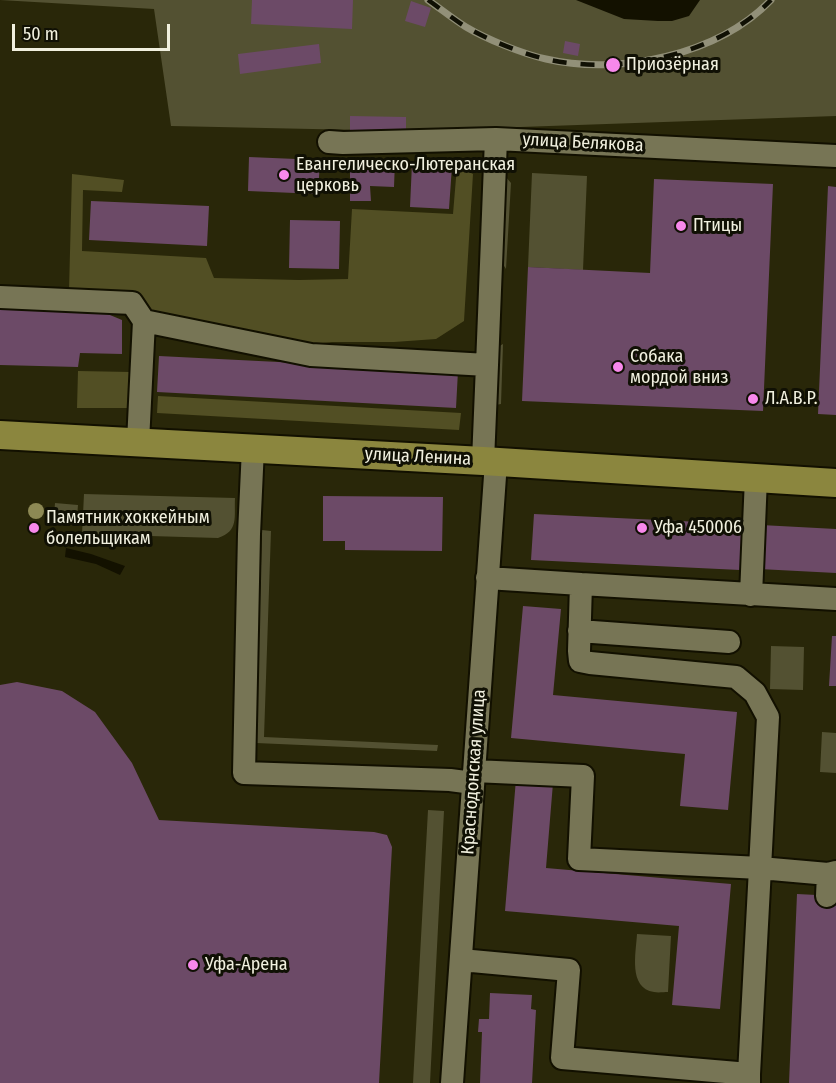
<!DOCTYPE html>
<html>
<head>
<meta charset="utf-8">
<style>
  body { margin:0 }
  #map { position:relative; width:836px; height:1083px; overflow:hidden; background:#292709; font-family:"Fira Sans Condensed",sans-serif }
  canvas { display:block }
  .scale { position:absolute; left:12px; top:24px; width:158px; height:27px; box-sizing:border-box; border:3px solid #f1f0df; border-top:0; padding-left:8px; font-size:18px; line-height:21px; white-space:nowrap; color:#f1f0df; -webkit-text-stroke:4px #101004; paint-order:stroke }
</style>
</head>
<body>
<div id="map">
<canvas width="836" height="1083"></canvas>
<div class="scale">50 m</div>
</div>
<script>
const context = document.querySelector('canvas').getContext('2d');
context.lineJoin = 'round';
function paint(path, color) { context.fillStyle = color; context.fill(path, 'evenodd'); }
function stroke(path, color, width, dash) { context.strokeStyle = color; context.lineWidth = width; context.lineCap = dash ? 'butt' : 'round'; context.setLineDash(dash || []); context.stroke(path); }
function label(font, color, halo, rows, align = 'center') {
  context.font = font + ' "Fira Sans Condensed",sans-serif'; context.lineWidth = 6; context.setLineDash([]); context.textBaseline = 'middle'; context.strokeStyle = halo; context.fillStyle = color; for (const [text, x, y, turn = 0] of rows) {
    context.save(); context.translate(x, y); context.rotate((+turn || 0) * Math.PI / 180); context.textAlign = isNaN(turn) ? turn : align; if (halo) context.strokeText(text, 0, 0); context.fillText(text, 0, 0); context.restore();
  }
}
const green = new Path2D(`
  M0 0H836V116L406 131 171 126 154 9Z
  M501 171 511 183 506 269 497 255Z
  M532 173 587 176 583 270 528 267Z
  M503 344 501 404 490 406 494 349Z
  M84 494 235 498C234 517 239 531 218 538L82 534Z
  M55 503 78 505 77 518 54 516Z
  M262 530 271 531 264 737 438 745 437 751 256 743Z
  M771 646 804 647 803 690 770 689Z
  M822 732 836 733V773L820 772Z
  M428 810 444 811 430 1083H413Z
  M637 934 671 936 668 992C664 992 658 993 654 992 628 988 636 953 637 934Z`);
const forest = new Path2D(`
  M457 166 473 174 464 321 436 339 394 342H332L304 345 144 321 69 291 72 174 124 180 122 192 83 190 82 251 206 258 214 278 299 280 348 279 352 209 453 214Z
  M78 371 131 372V408H77Z
  M158 396 461 413 459 430 157 413Z`);
const water = new Path2D(`
  M576 0H700L689 16 672 21H658L624 19Z
  M66 548 91 554 125 566 120 575 96 564 65 557Z`);
const building = new Path2D(`
  M252 0H353L352 29 251 24Z
  M411 1 431 8 425 27 405 21Z
  M565 41 580 44 578 56 563 53Z
  M319 44 321 63 240 74 238 54Z
  M350 116 406 117V131L350 130Z
  M249 157 320 160 318 194 248 191Z
  M350 161H395L394 187 370 186 371 201H350Z
  M412 163 452 166 449 209 410 207Z
  M654 179 773 184 763 411 522 401 528 267 650 273Z
  M828 186 836 187V415L818 414Z
  M91 201 209 206 207 246 89 240Z
  M290 220 340 221 339 269 289 268Z
  M0 306 98 310 122 320V354L80 353 78 367 0 365Z
  M159 356 458 371 456 408 157 392Z
  M323 496 443 497 442 551 345 550V541H323Z
  M534 514 742 524 740 570 531 560Z
  M761 525 836 529V573L759 569Z
  M523 606 561 609 553 695 737 712 728 810 680 806 685 754 511 738Z
  M832 636H836V686H829Z
  M17 682 62 691 95 712 132 763 159 820 374 832 387 835 392 847 379 1083H0V685Z
  M516 779 553 783 546 868 731 884 720 1009 672 1005 679 926 505 911Z
  M797 894 836 896V1083H789Z
  M490 993 532 995 531 1009 536 1010 532 1083H480L482 1032H478L479 1019H489Z`);
const minor = new Path2D(`
  M329 142 343 143 496 139 836 156
  M0 297 132 303 144 321
  M138 442 144 321 311 355 487 365 496 139
  M253 448 249 534 244 773 450 780 473 783
  M483 461 487 365
  M581 584 836 599
  M751 595 756 478
  M579 631 729 642
  M474 771 583 776 579 859 760 868 768 717 755 693 736 677 590 663 580 661 579 651 581 584 487 578
  M827 896 828 874 836 872
  M461 960 569 970 562 1058 749 1074V1083
  M749 1074 760 868 828 874
  M452 1083 496 462`);
const major = new Path2D(`
  M0 435 483 461 836 483`);
const rail = new Path2D(`
  M428 0C441 9 453 19 466 27 486 39 523 54 546 59 619 76 718 55 771 0`);
const trees = [
  [36,511]
];
const markers = [
  [613,65,8,"#f788eb"],
  [284,175,6,"#f788eb"],
  [681,226,6,"#f788eb"],
  [618,367,6,"#f788eb"],
  [753,399,6,"#f788eb"],
  [34,528,6,"#f788eb"],
  [642,528,6,"#f788eb"],
  [193,965,6,"#f788eb"]
];
const poiNames = [
  ["Приозёрная",626,65],
  ["Евангелическо-Лютеранская",296,165],
  ["церковь",296,186],
  ["Птицы",693,226],
  ["Собака",630,357],
  ["мордой вниз",630,378],
  ["Л.А.В.Р.",765,399],
  ["Памятник хоккейным",46,518],
  ["болельщикам",46,539],
  ["Уфа 450006",654,528],
  ["Уфа-Арена",205,965]
];
const streetNames = [
  ["улица Белякова",583,143,3],
  ["улица Ленина",418,457,3],
  ["Краснодонская улица",474,772,-86]
];
paint(green, '#535132');
paint(forest, '#524f24');
paint(water, '#131100');
paint(building, '#6c4a67');
stroke(minor, '#121000', 26);
stroke(major, '#121000', 32);
stroke(minor, '#777555', 22);
stroke(major, '#8b863e', 28);
stroke(rail, '#929079', 7);
stroke(rail, '#101004', 4.5, [14]);
context.fillStyle = '#8d8954';
for (const [x, y] of trees) { context.beginPath(); context.arc(x, y, 8, 0, 2 * Math.PI); context.fill(); }
for (const [x, y, r, color] of markers) { const dot = new Path2D(); dot.arc(x, y, r, 0, 2 * Math.PI); context.fillStyle = color; context.fill(dot); stroke(dot, '#101004', 2); }
label('18px', '#f1f0df', '#101004', poiNames, 'left');
label('18px', '#f1f0df', '#101004', streetNames);
</script>
</body>
</html>
